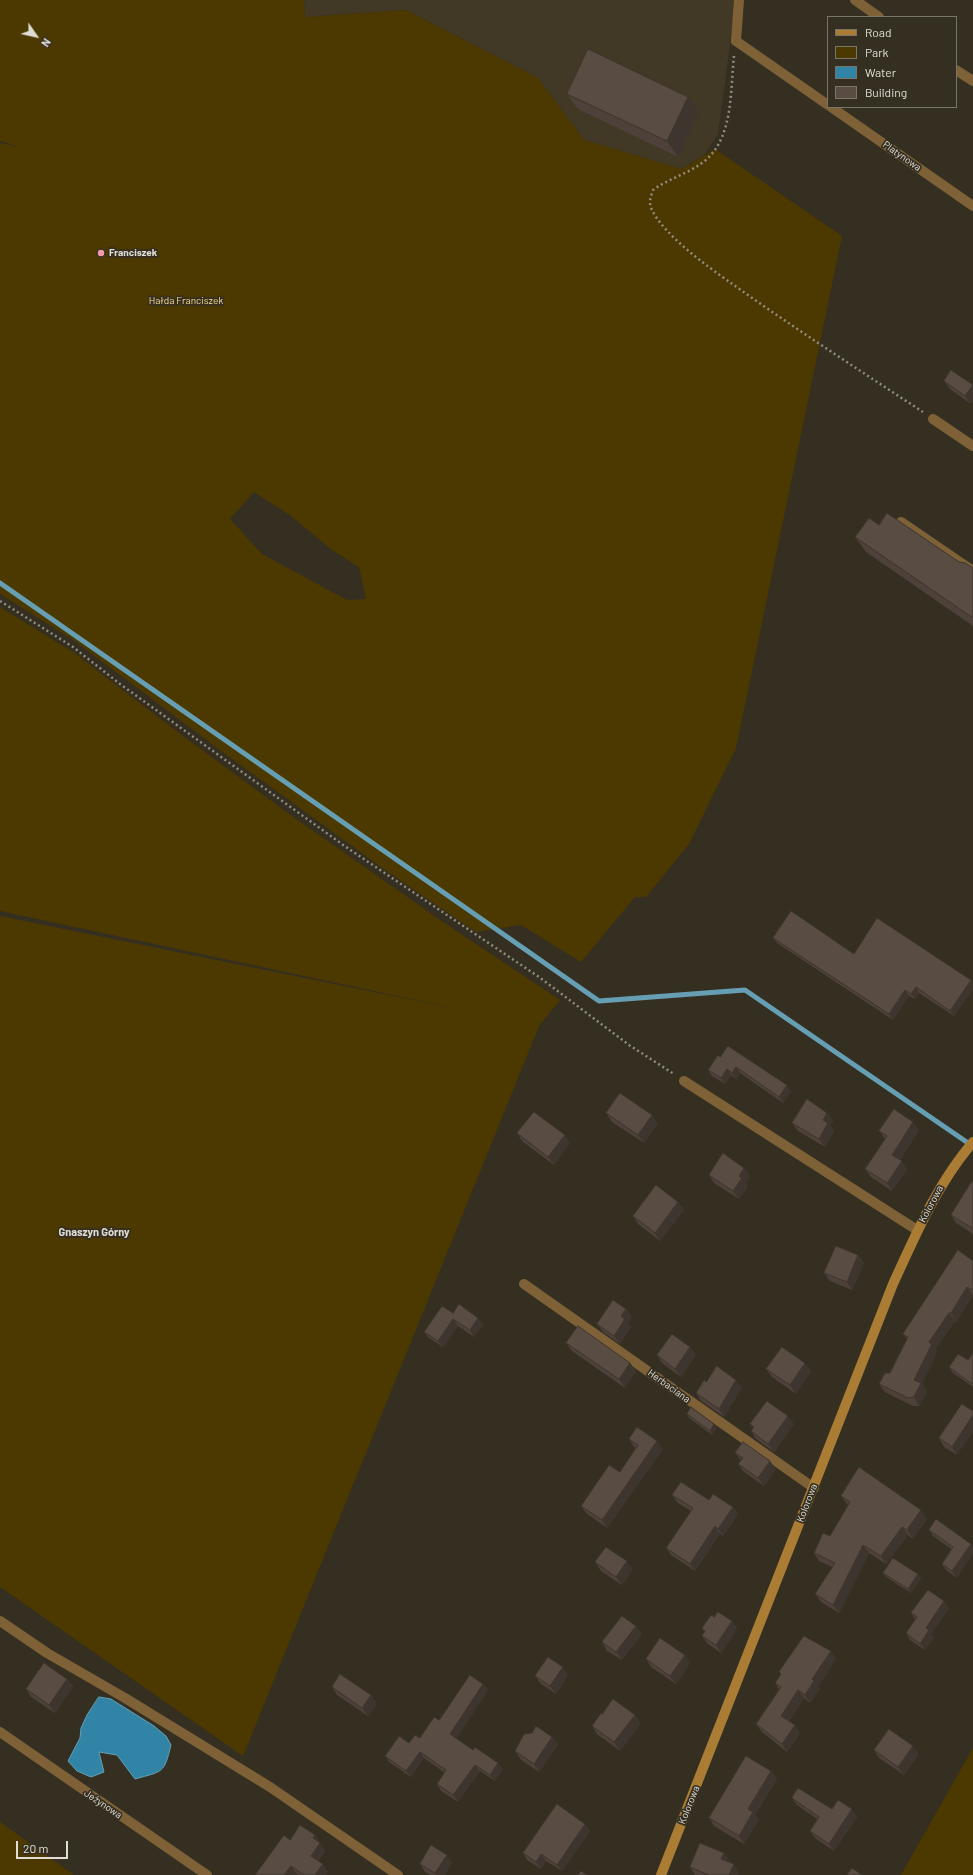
<!DOCTYPE html>
<html>
<head>
<meta charset="utf-8">
<style>
  body { margin:0 }
  #map { position:relative; width:973px; height:1875px; overflow:hidden; background:#352f22; font-family:Barlow,sans-serif }
  canvas { display:block }
  .legend { position:absolute; left:827px; top:16px; width:130px; height:92px; box-sizing:border-box; background:#352f22; border:1px solid #797569; margin:0; padding:5px 7px; list-style:none; font-size:12px; color:#e0ddd4 }
  .legend li { display:flex; align-items:center; gap:8px; height:20px }
  .legend b { width:20px; border:1px solid #797569 }
  .north { position:absolute; left:16px; top:16px; width:40px; height:40px; -webkit-text-stroke:3px #352f22; paint-order:stroke; rotate:124deg; font-size:11px; font-weight:700; line-height:16px; text-align:center; color:#e0ddd4 }
  .north::after { content:''; display:block; margin:auto; width:14px; height:18px; background:#e0ddd4; clip-path:polygon(50% 0,100% 100%,50% 72%,0 100%) }
  .scale { position:absolute; left:16px; top:1841px; width:52px; height:18px; box-sizing:border-box; border:2px solid #e0ddd4; border-top:0; padding-left:5px; font-size:12px; line-height:14px; white-space:nowrap; color:#e0ddd4; -webkit-text-stroke:3px #352f22; paint-order:stroke }
</style>
</head>
<body>
<div id="map">
<canvas width="973" height="1875"></canvas>
<ul class="legend">
<li><b style="height:5px;background:#aa7c34"></b>Road</li>
<li><b style="height:11px;background:#4c3900"></b>Park</li>
<li><b style="height:11px;background:#3184a6"></b>Water</li>
<li><b style="height:11px;background:#594c42"></b>Building</li>
</ul>
<div class="north">N</div>
<div class="scale">20 m</div>
</div>
<script>
const context = document.querySelector('canvas').getContext('2d');
context.lineJoin = 'round';
function paint(path, color) { context.fillStyle = color; context.fill(path, 'evenodd'); }
function stroke(path, color, width, dash) { context.strokeStyle = color; context.lineWidth = width; context.lineCap = dash ? 'butt' : 'round'; context.setLineDash(dash || []); context.stroke(path); }
function label(font, color, halo, rows, align = 'center') {
  context.font = font + ' Barlow,sans-serif'; context.lineWidth = 3.5; context.setLineDash([]); context.textBaseline = 'middle'; context.strokeStyle = halo; context.fillStyle = color; for (const [text, x, y, turn = 0] of rows) {
    context.save(); context.translate(x, y); context.rotate((+turn || 0) * Math.PI / 180); context.textAlign = isNaN(turn) ? turn : align; if (halo) context.strokeText(text, 0, 0); context.fillText(text, 0, 0); context.restore();
  }
}
const built = new Path2D(`
  M304 0H736L718 134 704 155 682 169 584 140 538 78 406 10 305 17Z`);
const green = new Path2D(`
  M0 0H304L305 17 406 10 538 78 584 140 682 169 715 149 842 236 736 748 689 844 646 897H635L581 962 521 925 476 932 385 870 224 753 73 640 0 594V143L23 148 0 141ZM254 492 291 516 332 550 359 567 366 599 347 600 262 554 230 519Z
  M0 607 73 652 183 736 292 816 443 922 560 1000 539 1026 243 1756 0 1587V916L472 1012 0 911Z
  M973 1748V1875H901Z
  M0 1822 74 1875H0Z`);
const water = new Path2D(`
  M99 1697 111 1699 154 1726 166 1736 171 1745C164 1774 163 1771 135 1779L117 1755 99 1752 104 1772 91 1777 77 1771 68 1761 80 1738 81 1728 87 1715Z`);
const stream = new Path2D(`
  M0 583 599 1001 745 990 971 1145`);
const path = new Path2D(`
  M734 56C730 91 734 140 702 163 687 174 668 179 653 190 651 197 648 202 652 210 664 235 708 267 731 283 794 328 859 370 923 412
  M0 601 73 647 120 684 346 847 539 977 629 1045 674 1074`);
const lane = new Path2D(`
  M855 0 879 17
  M736 41 828 105
  M956 70 973 81
  M831 107 973 206
  M933 419 973 446
  M901 522 973 571
  M684 1081 917 1230
  M524 1284 814 1488
  M0 1621 47 1653 125 1698 270 1787 398 1875
  M0 1732 207 1875`);
const street = new Path2D(`
  M736 41 739 0`);
const secondary = new Path2D(`
  M661 1875 893 1284C916 1234 937 1184 973 1142`);
const wall = new Path2D(`
  M567 94 688 97 699 113 678 157 578 109Z
  M951 370 971 404 950 389 944 381Z
  M879 525 973 568V626L866 552 855 537Z
  M773 938 854 954 971 980 973 984V989L954 1016 919 993 915 999 909 996 893 1020 777 943Z
  M720 1057 791 1091 783 1103 740 1073 736 1079 731 1075 725 1084 712 1076 708 1070Z
  M606 1113 658 1123 644 1143 612 1122Z
  M827 1113 833 1121 830 1125 834 1131 825 1147 798 1131 792 1123Z
  M919 1130 900 1160 907 1170 892 1191 871 1177 865 1169 885 1139 879 1131Z
  M517 1133 570 1143 554 1165 523 1142Z
  M744 1168 750 1176 746 1183 748 1186 739 1199 714 1183 709 1175Z
  M973 1182V1234L956 1223 951 1215Z
  M678 1202 684 1210 660 1241 638 1224 633 1216Z
  M858 1255 864 1263 852 1290 830 1281 824 1273Z
  M973 1261V1295L956 1322 955 1321 935 1349 937 1352 922 1384 927 1392 919 1406H913L885 1392 879 1384 890 1373 907 1339 903 1334Z
  M626 1309 632 1317 628 1323 631 1327 620 1344 603 1332 597 1324Z
  M453 1313 478 1318 483 1325 474 1337 458 1326 443 1347 429 1338 424 1332Z
  M566 1343 630 1363 636 1371 625 1388 572 1351Z
  M690 1347 696 1355 681 1377 662 1363 657 1355Z
  M973 1353V1387L953 1373 949 1367 968 1360Z
  M766 1369 811 1371 796 1394 772 1377Z
  M706 1382 742 1388 724 1417 701 1401 696 1393Z
  M962 1404 957 1455 944 1447 939 1438Z
  M687 1414 717 1428 712 1435 689 1418Z
  M750 1424H794L774 1452 756 1439 751 1431 753 1428Z
  M629 1439 663 1449 607 1528 586 1513 581 1506 620 1472 636 1448 634 1447Z
  M735 1453 776 1469 764 1486 744 1472 738 1464 741 1460Z
  M672 1495 709 1500 733 1507 738 1514 723 1536 720 1534 695 1571 671 1555 666 1548 691 1511 678 1503Z
  M841 1496 927 1519 913 1539 908 1535 886 1564 869 1553 839 1613 821 1602 815 1594 832 1567 819 1561 814 1553 830 1536 849 1505 847 1504Z
  M929 1530 971 1544 973 1547V1553L957 1578 946 1570 942 1564 951 1549 933 1536Z
  M595 1562 633 1569 622 1585 601 1571Z
  M883 1573 918 1574 921 1578 911 1593 886 1577Z
  M949 1608 931 1634 934 1637 925 1650 910 1640 906 1633 915 1619 911 1613Z
  M714 1617 732 1621 737 1629 721 1653 708 1644 702 1636 704 1632 702 1628Z
  M642 1634 622 1660 607 1651 602 1642Z
  M831 1651 836 1659 818 1687 820 1689 810 1703 804 1698 789 1721 795 1725 800 1733 787 1752 762 1732 756 1724 779 1690 775 1683 781 1674 779 1672Z
  M685 1655 690 1663 676 1684 651 1667 646 1659Z
  M568 1675 556 1694 541 1684 535 1676Z
  M67 1679 73 1687 55 1713 31 1697 26 1689Z
  M483 1684 488 1690 456 1738 473 1750 498 1763 503 1769 495 1781 480 1771 458 1802 441 1791 437 1784 445 1773 424 1758 411 1777 389 1762 385 1756 420 1738 439 1720Z
  M332 1687 371 1695 377 1704 368 1716 337 1695Z
  M602 1714 641 1723 620 1751 597 1734 592 1726Z
  M552 1737 558 1745 539 1772 521 1760 515 1751Z
  M874 1750 919 1754 904 1775 879 1758Z
  M771 1771 777 1779 755 1815 759 1820 744 1844 714 1826 709 1818Z
  M792 1798 832 1809H852L857 1817 834 1851 815 1838 810 1831 817 1819 797 1805Z
  M585 1824 590 1831 562 1871 546 1861 541 1869 527 1860 523 1853Z
  M315 1835 325 1851 318 1861 328 1872 326 1875H298L296 1874 295 1875H255L290 1840Z
  M730 1861 729 1862 739 1872 738 1875H695L690 1867Z
  M452 1863 445 1875H430L425 1872 420 1864Z`);
const shadedWall = new Path2D(`
  M688 97 699 113 678 157 667 141Z
  M973 385V401L971 404 965 396Z
  M971 980 973 984V989L954 1016 950 1011Z
  M916 987 919 993 915 999 911 994Z
  M905 990 909 996 893 1020 889 1014Z
  M736 1067 740 1073 736 1079 732 1073Z
  M727 1069 731 1075 725 1084 721 1078Z
  M787 1085 791 1091 783 1103 779 1097Z
  M827 1113 833 1121 830 1125 834 1131 825 1147 819 1139 823 1120Z
  M652 1115 658 1123 644 1143 638 1135Z
  M913 1122 919 1130 898 1163 892 1155Z
  M565 1135 570 1143 554 1165 548 1157Z
  M902 1161 907 1170 892 1191 887 1183Z
  M744 1168 750 1176 746 1183 748 1186 739 1199 733 1191 739 1176Z
  M678 1202 684 1210 660 1241 655 1233Z
  M858 1255 864 1263 852 1290 847 1282Z
  M967 1287 973 1295 956 1322 951 1313Z
  M626 1309 632 1317 628 1323 631 1327 620 1344 614 1336 621 1316Z
  M949 1313 955 1321 935 1349 937 1352 922 1384 927 1392 919 1406 914 1397V1380L929 1342Z
  M478 1318 483 1325 474 1337 470 1330Z
  M453 1319 458 1326 443 1347 438 1341Z
  M690 1347 696 1355 681 1377 675 1369Z
  M630 1363 636 1371 625 1388 619 1379Z
  M805 1363 811 1371 796 1394 790 1385Z
  M736 1380 742 1388 724 1417 719 1409Z
  M973 1415V1432L957 1455 952 1447Z
  M788 1416 794 1424 774 1452 768 1444Z
  M714 1424 717 1428 712 1435 710 1431Z
  M657 1441 663 1449 607 1528 602 1520Z
  M770 1461 776 1469 764 1486 758 1478Z
  M733 1507 738 1514 723 1536 718 1529Z
  M921 1510 927 1519 913 1539 907 1530Z
  M715 1526 720 1534 695 1571 690 1564Z
  M902 1527 908 1535 886 1564 881 1556Z
  M971 1544 973 1547V1553L957 1578 952 1571Z
  M863 1545 869 1553 839 1613 833 1605Z
  M627 1561 633 1569 622 1585 616 1577Z
  M918 1574 921 1578 911 1593 908 1589Z
  M944 1601 949 1608 931 1634 934 1637 925 1650 920 1644 926 1628Z
  M732 1621 737 1629 721 1653 716 1645Z
  M636 1626 642 1634 622 1660 616 1652Z
  M831 1651 836 1659 818 1687 820 1689 810 1703 805 1695 812 1679Z
  M685 1655 690 1663 676 1684 670 1676Z
  M563 1667 568 1675 556 1694 550 1686Z
  M67 1679 73 1687 55 1713 49 1705Z
  M483 1684 488 1690 455 1741 450 1734Z
  M798 1690 804 1698 787 1724 781 1716Z
  M371 1695 377 1704 368 1716 362 1708Z
  M635 1715 641 1723 620 1751 614 1742Z
  M795 1725 800 1733 787 1752 782 1744Z
  M552 1737 558 1745 539 1772 534 1764Z
  M913 1746 919 1754 904 1775 898 1767Z
  M420 1752 424 1758 411 1777 406 1771Z
  M498 1763 503 1769 495 1781 490 1775Z
  M475 1765 480 1771 458 1802 453 1795Z
  M771 1771 777 1779 755 1815 759 1820 744 1844 739 1836 748 1809Z
  M852 1809 857 1817 834 1851 829 1844Z
  M585 1824 590 1831 562 1871 557 1865Z
  M315 1835 325 1851 316 1864 311 1856 313 1838Z
  M724 1853 730 1861 727 1867 721 1859Z
  M541 1854 546 1861 541 1869 536 1862Z
  M447 1855 452 1863 445 1875H437L435 1873Z
  M323 1864 328 1872 326 1875H315Z
  M734 1864 739 1872 738 1875H729Z
  M291 1866 296 1874 295 1875H284Z`);
const building = new Path2D(`
  M588 49 688 97 667 141 567 94Z
  M951 370 973 385 965 396 944 381Z
  M887 513 959 562 965 563 973 568V618L855 537 869 518 879 525Z
  M791 911 854 954 877 918 971 980 950 1011 916 987 911 994 905 990 889 1014 773 938Z
  M728 1046 787 1085 779 1097 736 1067 732 1073 727 1069 721 1078 708 1070 718 1055 720 1057Z
  M620 1093 652 1115 638 1135 606 1113Z
  M807 1099 827 1113 823 1120 828 1123 819 1139 792 1123Z
  M894 1109 913 1122 892 1155 902 1161 887 1183 865 1169 887 1136 879 1131Z
  M534 1112 565 1135 548 1157 517 1133Z
  M723 1153 744 1168 739 1176 742 1178 733 1191 709 1175Z
  M972 1181 973 1182V1226L972 1228 951 1215Z
  M656 1185 678 1202 655 1233 633 1216Z
  M836 1246 858 1255 847 1282 824 1273Z
  M958 1250 973 1261V1288L972 1290 967 1287 951 1313H949L929 1342 932 1344 914 1380 921 1383 914 1397 908 1398 879 1384 885 1373H890L908 1337 903 1334Z
  M613 1300 626 1309 621 1316 625 1319 614 1336 597 1324Z
  M459 1304 478 1318 470 1330 453 1319 438 1341 424 1332 442 1306 453 1313Z
  M578 1326 630 1363 619 1379 566 1343Z
  M672 1334 690 1347 675 1369 657 1355Z
  M782 1347 805 1363 790 1385 766 1369Z
  M973 1353V1383L972 1384 949 1367 958 1354 968 1360Z
  M717 1366 736 1380 719 1409 696 1393 704 1380 706 1382Z
  M767 1401 788 1416 768 1444 751 1431 754 1427 750 1424Z
  M962 1404 973 1411V1415L952 1447 939 1438Z
  M691 1407 714 1424 710 1431 687 1414Z
  M637 1427 657 1441 602 1520 581 1506 609 1465 620 1472 638 1445 629 1439Z
  M743 1442 770 1461 758 1478 738 1464 743 1458 735 1453Z
  M859 1467 921 1510 907 1530 902 1527 881 1556 863 1545 833 1605 815 1594 835 1563 814 1553 823 1533 830 1536 850 1502 841 1496Z
  M681 1482 709 1500 713 1494 733 1507 718 1529 715 1526 690 1564 666 1548 693 1508 672 1495Z
  M936 1519 971 1544 952 1571 942 1564 953 1547 929 1530Z
  M606 1547 627 1561 616 1577 595 1562Z
  M893 1558 918 1574 908 1589 883 1573Z
  M928 1590 944 1601 926 1628 929 1630 920 1644 906 1633 917 1617 911 1613Z
  M718 1612 732 1621 716 1645 702 1636 705 1631 702 1628 711 1615 714 1617Z
  M622 1616 636 1626 616 1652 602 1642Z
  M804 1636 831 1651 812 1679 814 1681 805 1695 798 1690 781 1716 795 1725 782 1744 756 1724 781 1687 775 1683 781 1674 779 1672Z
  M660 1638 685 1655 670 1676 646 1659Z
  M548 1657 563 1667 550 1686 535 1676Z
  M44 1663 67 1679 49 1705 26 1689Z
  M340 1674 371 1695 362 1708 332 1687Z
  M470 1675 483 1684 450 1734 473 1750 475 1747 498 1763 490 1775 475 1765 453 1795 437 1784 446 1770 420 1752 406 1771 385 1756 399 1736 409 1743 415 1735 420 1738 434 1717 439 1720Z
  M613 1699 635 1715 614 1742 592 1726 601 1713 602 1714Z
  M536 1726 552 1737 534 1764 515 1751 524 1734 532 1733Z
  M889 1729 913 1746 898 1767 874 1750Z
  M746 1756 771 1771 748 1809 753 1812 739 1836 709 1818Z
  M798 1788 832 1809 838 1800 852 1809 829 1844 810 1831 819 1817 792 1798Z
  M557 1804 585 1824 557 1865 541 1854 536 1862 523 1853Z
  M300 1825 315 1835 313 1838 320 1843 311 1856 323 1864 315 1875H304L291 1866 284 1875H255L284 1835 290 1840Z
  M700 1843 724 1853 721 1859 734 1864 729 1875H709L690 1867Z
  M431 1845 447 1855 435 1873 420 1864Z
  M852 1868 862 1875H847Z
  M581 1871 587 1875H578Z`);
const markers = [
  [101,253,4,"#f39aa7"]
];
const streetNames = [
  ["Platynowa",902,156,35],
  ["Kolorowa",931,1204,-62],
  ["Herbaciana",669,1386,36],
  ["Kolorowa",807,1503,-69],
  ["Jeżynowa",103,1804,34],
  ["Kolorowa",689,1805,-68]
];
const poiNames = [
  ["Franciszek",109,253]
];
const parkNames = [
  ["Hałda Franciszek",186,301]
];
const neighbourhoodNames = [
  ["Gnaszyn Górny",94,1232]
];
paint(built, '#413925');
paint(green, '#4c3900');
paint(water, '#3184a6');
stroke(water, '#669fb4', 1);
stroke(stream, '#669fb4', 5);
stroke(path, '#918c82', 2.5, [2, 3]);
stroke(lane, '#7e6137', 10);
stroke(street, '#7e6137', 10);
stroke(secondary, '#aa7c34', 10);
paint(wall, '#4d4139');
paint(shadedWall, '#3e352e');
paint(building, '#594c42');
stroke(building, '#3e352e', 1);
for (const [x, y, r, color] of markers) { const dot = new Path2D(); dot.arc(x, y, r, 0, 2 * Math.PI); context.fillStyle = color; context.fill(dot); stroke(dot, '#352f22', 1.5); }
label('10px', '#e0ddd4', '#352f22', streetNames);
label('bold 10px', '#e0ddd4', '#352f22', poiNames, 'left');
label('10px', '#f9db90', '#352f22', parkNames);
label('bold 11px', '#e0ddd4', '#352f22', neighbourhoodNames);
</script>
</body>
</html>
